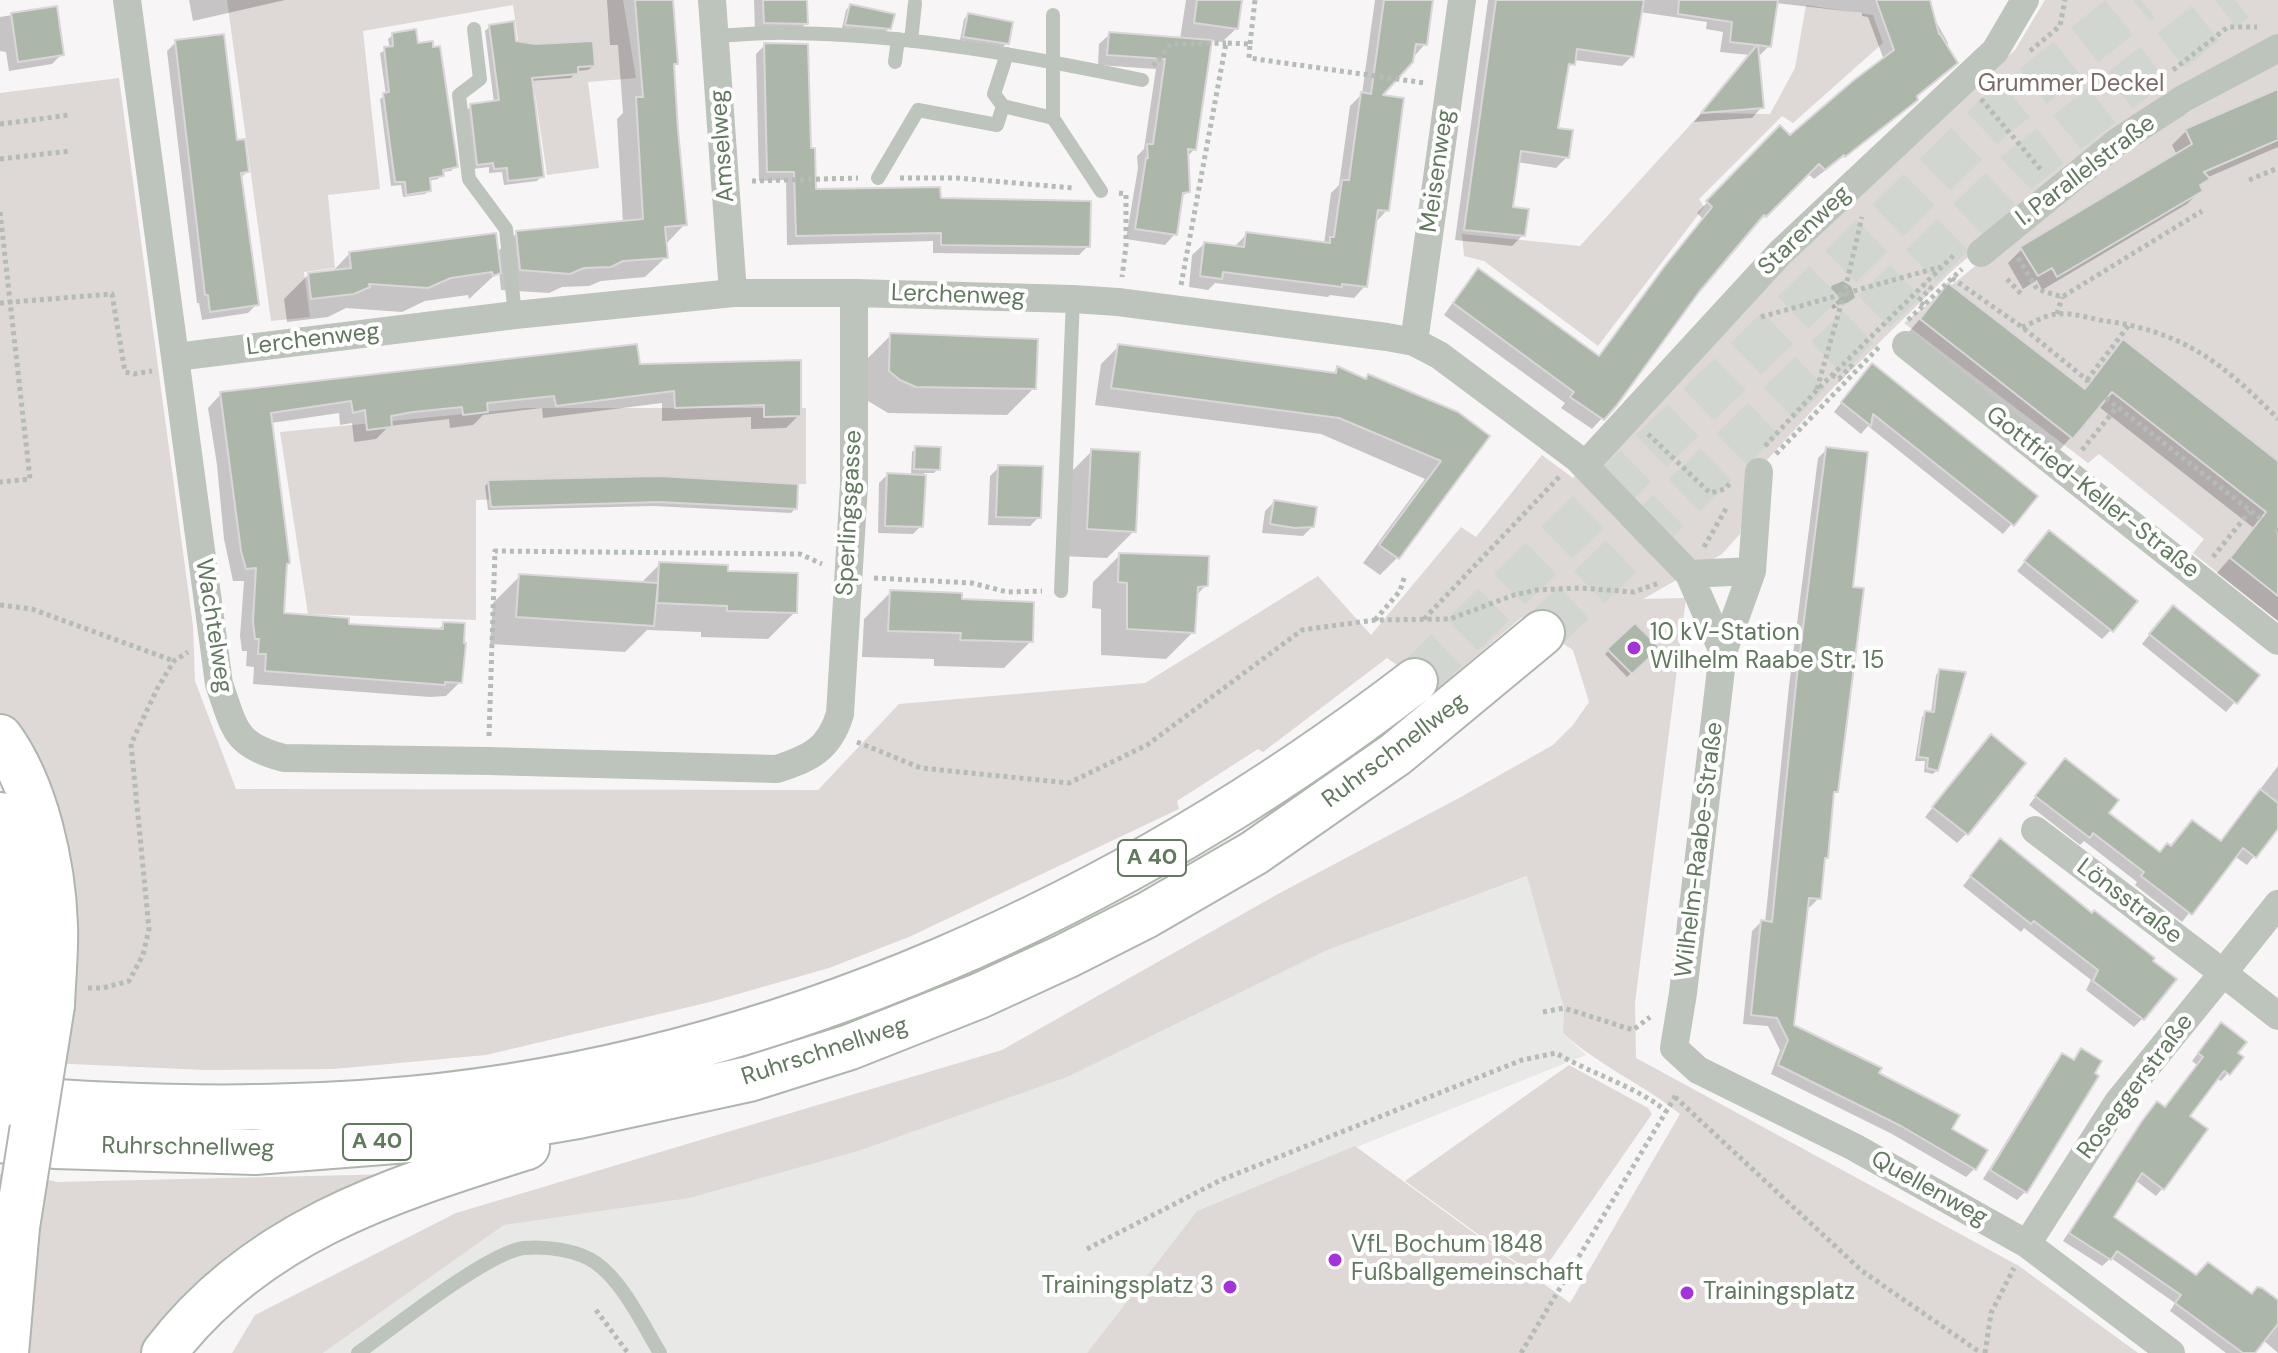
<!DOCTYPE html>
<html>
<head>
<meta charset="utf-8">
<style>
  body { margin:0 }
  canvas { display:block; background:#f8f5f6 }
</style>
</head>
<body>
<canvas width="2278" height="1353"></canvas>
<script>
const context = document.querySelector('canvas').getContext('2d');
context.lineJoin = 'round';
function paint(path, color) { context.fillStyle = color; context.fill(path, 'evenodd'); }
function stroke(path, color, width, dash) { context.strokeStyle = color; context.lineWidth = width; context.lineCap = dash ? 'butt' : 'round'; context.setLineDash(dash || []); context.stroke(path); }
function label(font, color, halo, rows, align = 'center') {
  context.font = font + ' "DM Sans",sans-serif'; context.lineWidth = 8; context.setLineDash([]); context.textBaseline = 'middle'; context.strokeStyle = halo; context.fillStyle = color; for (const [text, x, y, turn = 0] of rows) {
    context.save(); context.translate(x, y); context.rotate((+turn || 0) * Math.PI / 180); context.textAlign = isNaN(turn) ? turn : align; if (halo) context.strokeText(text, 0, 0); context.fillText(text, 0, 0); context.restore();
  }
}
const built = new Path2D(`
  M1528 876 1564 1008 1563 1033 1586 1055 1197 1211 1087 1353H323L504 1225 574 1214 1325 951Z`);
const green = new Path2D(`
  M227 0H623L636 78 588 82 599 168 547 175 535 93 526 94 513 5 363 31 380 189 328 195 335 268 304 272 310 317 271 321Z
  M2045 0H2278V35L2091 152 1953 270 1829 392 1747 482 1740 534 1722 554 1643 599 1686 598 1635 1003 1636 1058 2019 1266 2138 1353H1087L1197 1211 1355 1146 1570 1303 1680 1114C1643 1084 1599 1066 1563 1033L1564 1008 1527 876 1325 951 1067 1077 858 1151 689 1198 504 1225 323 1353H232L255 1315 456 1213 1002 1050 1278 894 1459 798 1553 745 1573 725 1589 702 1573 650 1522 617 1435 691 1387 658 1263 752 1258 749 1177 801 1179 809 909 937 829 968 710 1002 486 1055 334 1069 206 1070 70 1064 0 1056 17 736 0 712V93L119 78 193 626 195 681 236 789 818 790 899 704 1145 683 1318 576 1371 635 1461 527 1476 537 1542 455 1573 478 1719 329 1892 162 2015 50Z
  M1806 5 1873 15 1883 43 1793 123 1782 116 1699 199 1704 207 1598 346 1484 261 1464 256 1462 234 1580 246 1701 113 1770 114 1795 68Z
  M2278 63V621L2193 553 2204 539 2099 454 2088 463 1904 323 2122 149Z
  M525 408H806V484L476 500V620L308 614 280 432Z
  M1569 1065 1648 1108 1652 1114 1538 1278 1405 1181Z
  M0 1174H25L57 1182 397 1174 146 1353H27L0 1225Z`);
const shadow = new Path2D(`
  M189 0H285L193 21Z
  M607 0H671L676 63 673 67 685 224 665 245 666 257 645 277 601 281 589 286 562 287 549 293 501 290 499 271 469 299 468 295 425 301 402 312 346 308 328 317 287 322 284 299 308 275 331 273 350 253H496L517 233 623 223 617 119 623 113 618 45H610Z
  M754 0H805L806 23 797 32H755Z
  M1186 0H1240L1237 28 1222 42 1210 40 1194 150 1186 157 1188 191 1180 199 1175 234 1165 245 1126 239 1138 168 1137 156 1144 149 1156 69 1098 65 1099 44 1110 34 1180 39Z
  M1375 0H1431L1425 44 1379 97 1387 210 1376 222 1365 286 1354 298 1330 295 1328 297 1215 283 1208 290 1189 287 1192 255 1204 244 1235 246 1247 234 1324 244 1331 193 1339 185 1350 106 1362 94Z
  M1488 0H1930L1933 16 1948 43 1915 100 1905 110 1814 179 1807 173 1755 226 1753 225 1697 291 1615 404 1592 429 1561 408 1565 403 1444 315 1468 281 1478 271 1598 357 1654 280 1703 219 1697 213 1780 128 1790 137 1884 60 1868 17 1862 16V13L1776 3 1769 46 1758 57 1762 107 1752 118 1694 122 1750 55 1720 52 1723 32 1706 29 1707 22 1640 12 1632 56 1622 66 1574 60 1565 72 1556 130 1567 157 1556 168 1517 162 1510 208 1523 235 1512 246 1455 240Z
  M850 6 890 28 885 32 842 28 846 10Z
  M55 8 62 54 52 64 9 71 6 52 0 51V17Z
  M968 15 1007 43 1003 47 960 40 964 19Z
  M490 26 515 43 593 66 588 70 576 71 571 78 530 81 542 176 537 181 504 185 502 172 489 173V167L473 169 466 111 471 106 494 103 485 31Z
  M393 35 455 166 451 171 441 172 438 179 428 181 429 190 425 194 403 197 401 185 391 186 380 99 386 95 380 53 390 48 388 39Z
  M176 42 236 142 247 172 240 178 256 305 248 313 202 320 199 303H197L167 51Z
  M765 45 809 150 814 191 939 200 1088 246 1079 255 933 253V241L787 245 786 180 759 181 756 54Z
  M2278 92V147L2206 178 2199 187 2201 190 2187 204 2042 290 2037 280 2023 289 2008 263 2022 249 2177 155 2172 145 2186 131Z
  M1949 285 2083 390 2123 342 2278 463V621L2217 573 2255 529 2098 406 2058 452 1907 334Z
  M1832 287 1849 302 1833 309 1825 298Z
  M891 335 1034 388 1007 415 888 413 863 398 864 362Z
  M1118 347 1331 375 1338 368 1487 436 1397 558 1380 575 1363 563 1425 479 1321 434 1095 405 1101 364Z
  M638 366 799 415 786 428 751 429V417L662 421V403L543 418 542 408 483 415 473 425 450 428 449 419 389 426 376 439 354 442 352 423 340 425 339 413 271 423 285 566 282 615 347 626 437 631 444 624 460 682 446 696 430 697 253 684 254 667 246 666 247 651H242L240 636 244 581H233L224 539 217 465 208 408 221 394Z
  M1863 375 2035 496 2003 534 1868 426 1861 434 1834 412Z
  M916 448 938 469 934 473H924L921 526 913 534 878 533 879 483 887 475 911 476 912 452Z
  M1827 449 1851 588 1836 791 1832 795 1819 898 1810 907H1806L1792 1026 1949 1130 1975 1168 1966 1177 1892 1134 1771 1074 1780 1050 1768 1026 1743 1024 1752 931 1761 922 1765 923 1789 686 1818 458Z
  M1092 451 1134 531 1107 558 1061 556 1065 478Z
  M999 467 1039 517 1030 526 988 525 990 476Z
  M489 482 795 509 791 513 654 506 488 510 485 486Z
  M1274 502 1313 526 1303 536 1262 533 1265 511Z
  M2041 542 2111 630 2102 639 2017 571Z
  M1120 555 1206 585 1196 596 1193 632 1166 659 1101 655V609L1092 608 1093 582Z
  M659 565 726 573 795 612 768 639 701 637V632L647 630 625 652 490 644 493 603 520 576 640 584Z
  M891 592 960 601 1031 641 1004 668 934 666V659L862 657 864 619Z
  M2164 616 2258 675 2226 712 2142 644Z
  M1635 626 1657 648 1627 677 1605 654Z
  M1940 671 1937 770 1933 774 1924 772 1925 761H1915L1922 717 1926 713H1931L1936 675Z
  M1982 746 1966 834 1957 843 1925 817Z
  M2278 766V826L2247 865 2234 856 2182 922 2135 885 2137 882 2084 841 2080 845 2029 805 2057 769 2106 813 2159 854 2170 848 2219 843Z
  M1992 849 2142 1019 2134 1027 2086 990 2091 980 2024 928 2021 932 1963 886Z
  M2214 1032 2241 1058 2221 1081 2216 1078 2187 1116 2163 1188 2156 1196 2135 1180 2112 1218 2196 1277 2278 1306V1353L2263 1340 2253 1353H2226L2170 1311 2175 1303 2111 1258 2102 1266 2063 1241 2136 1131 2150 1111 2164 1109 2197 1065 2192 1061Z
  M2082 1051 2025 1192 2017 1200 1983 1179 2054 1064 2062 1056 2072 1061Z`);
const building = new Path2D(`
  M635 0H673L678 64H674L678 130 687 225 665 227 668 258 623 261 611 267 584 268 570 274 520 270 516 231 643 219 636 97H643Z
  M763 0H807L808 24 764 23Z
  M1197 0H1242L1238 29 1194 23Z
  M1384 0H1433L1427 45 1416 44 1413 62 1383 95 1404 98 1389 211 1378 210 1367 287 1342 284V287L1223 272 1222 279 1200 276 1204 242 1244 247 1246 232 1330 243V237H1334L1342 180H1349L1361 92 1371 94Z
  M1496 0H1644L1634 57 1577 49 1575 65 1569 64 1558 128 1573 130 1569 158 1521 151 1513 207 1529 209 1525 236 1464 230Z
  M1679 0H1778L1771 47 1758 45 1764 108 1701 113 1757 45 1730 42 1732 22 1678 14Z
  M1876 0H1930L1939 34H1940L1958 63 1917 96 1918 100 1845 157 1844 155 1825 170 1819 164 1766 217 1764 215 1699 292 1617 405 1604 420 1570 397 1574 392 1453 303 1478 268 1599 356 1664 267 1712 207 1706 201 1780 125 1790 135 1854 80 1894 50Z
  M850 4 895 14 891 29 845 25Z
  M57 6 64 55 18 62 11 13Z
  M968 13 1013 22 1009 44 963 37Z
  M514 21 516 41 535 44 593 41 595 66 578 67V74L532 78 544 177 508 181 507 168 494 169 493 163 477 165 470 104 499 100 489 25Z
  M416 29 418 43 433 41V47L440 46 458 167 443 170 444 176 430 178 431 191 406 195 405 182H395L383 93 389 92 384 47 393 46 392 33Z
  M1109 32 1212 40 1196 150 1188 149 1190 192 1183 193 1177 235 1135 229 1146 158H1148L1147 144H1153L1165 59 1107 55Z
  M224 34 237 140 245 139 249 172 241 173 259 305 210 312 208 295H205L175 40Z
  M764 43 808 44 811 148H815L816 189 940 187 941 198 1091 201 1090 247 941 245V233L796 236 794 172H767Z
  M2278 89V140L2204 172 2210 179 2200 185 2203 191 2057 277 2052 268 2038 276 2020 247 2192 144 2185 129Z
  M496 233 501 273 493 276 492 272 451 278 428 288 369 284 370 287 354 294 311 299 308 273 351 268 349 252Z
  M1843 280 1852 286 1856 298 1847 304 1837 306 1828 294 1831 285Z
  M1948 283 2085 389 2123 339 2278 461V596L2230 558 2266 512 2112 392 2073 439 1920 319Z
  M890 333 1038 339 1036 389 916 387 900 380 889 371Z
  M637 344 640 364 801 360V416L764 417V405L675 408 674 391 556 406 554 396 487 403 488 412 463 415 462 407 413 412 391 416 392 427 367 430 365 410 353 413 351 401 271 413 290 563 287 564 284 613 349 618V624L383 626 443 629V622L465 623 464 643H466L462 683 445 682V685L265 671 266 654H258L259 639H255L253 621 256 568 246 569 241 551 220 392Z
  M1118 344 1336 373 1337 366 1366 379 1368 374 1458 412 1490 436 1399 559 1379 545 1441 461 1339 418 1111 388Z
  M1872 363 2038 496 2014 526 1873 414 1871 426 1841 402Z
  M915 446 941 447 940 470 914 469Z
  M1826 447 1868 452 1853 587 1864 588 1838 792H1834L1828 858H1825L1821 899 1809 898 1794 1025 1882 1068 1879 1073 1960 1115 1952 1129 1988 1150 1976 1170 1901 1126 1778 1065 1788 1040 1777 1018 1751 1015 1761 920 1772 922 1797 675Z
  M1091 449 1140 452 1136 532 1087 529Z
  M998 465 1043 466 1041 518 996 517Z
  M887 473 926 475 923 527 885 526Z
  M659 476 798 484 797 509 659 502 491 507 488 480Z
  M1274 500 1317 507 1314 527 1295 528 1270 524Z
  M2049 530 2138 601 2113 632 2024 561Z
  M1119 553 1209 556 1208 586 1198 587 1195 633 1127 629V583L1118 582Z
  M659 562 728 565V571L798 573 797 613 727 611V606L657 603Z
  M519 574 658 583 654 626 516 617Z
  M890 590 962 593V599L1034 602 1033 642 960 640 961 633 888 631Z
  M2173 605 2260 675 2237 704 2149 634Z
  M1635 623 1660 648 1632 674 1607 649Z
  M1939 669 1966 672 1938 771 1927 768 1928 758 1918 757 1925 711 1934 712Z
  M1991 734 2026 763 1968 835 1932 807Z
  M2065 758 2119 800 2109 813 2160 852 2167 843 2171 846 2192 820 2221 841 2260 789 2278 803V829L2256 858 2243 848 2192 915 2141 876 2144 872 2093 833 2090 838 2035 796Z
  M2000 838 2092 913 2094 910 2155 958 2153 961 2177 979 2144 1020 2093 981 2098 970 2034 921 2031 924 1970 876Z
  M2221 1022 2247 1042 2238 1053 2244 1057 2230 1075 2224 1071 2190 1116 2208 1129 2164 1190 2142 1173 2114 1217 2196 1275 2208 1262 2252 1294 2257 1287 2262 1288 2278 1300V1324L2255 1353H2243L2175 1303 2181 1295 2117 1251 2111 1260 2069 1233 2142 1121 2157 1101 2165 1107 2203 1057 2198 1053Z
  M2081 1048 2102 1061 2095 1073 2099 1076 2027 1193 1990 1170 2062 1053 2074 1060Z`);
const motorwayTunnel = new Path2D(`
  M1542 633 2022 168 2235 0
  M1415 681 1992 119 2141 0`);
const path = new Path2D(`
  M1250 44 1255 0
  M2030 51 2060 26 2065 0
  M1153 66 1171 44 1226 43
  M2173 70 2228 27H2257
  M1981 99 2042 171
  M0 124 70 115
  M0 159 70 151
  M900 178H957L1073 188
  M2249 180 2278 168
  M752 181 858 178
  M1119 193 1126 194V246L1122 277
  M0 212 30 479 0 482
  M2018 258 2037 289 2062 297 2202 211
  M1952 278 2022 327 2087 380 2088 384
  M2007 279 2023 296
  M1181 285 1226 43 1250 44 1249 58 1425 83
  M0 303 112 294 125 372 134 374 152 371
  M1924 305 1918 301 1931 288 1925 284
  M2057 314 2062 297
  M1761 317 1940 267
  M1908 320 1962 269
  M2022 327C2033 323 2045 315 2057 314 2072 312 2091 319 2106 321 2184 332 2224 364 2278 419
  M1832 375 1839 379 1851 366 1856 370
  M2087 380 2129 325
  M1817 389 1844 294 1862 217
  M2106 398 2261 519
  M1648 434 1710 493 1725 489 1731 482
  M1765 446 1817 390 1955 254
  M2082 450 2117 407
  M1776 454 1880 346
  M2275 529 2278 532
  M1704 547 1727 507
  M2213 557 2250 511
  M874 578 972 583 1007 592 1042 591
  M0 605 32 609 174 661
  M1424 619 1560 476
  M1375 620 1400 591 1405 575
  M489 736 495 551 800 554 822 564
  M857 742 921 768 1069 783 1147 745 1302 630 1375 620 1450 619 1514 595 1537 590 1580 588 1634 592 1659 583
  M88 988H103L129 981 143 955 149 929 131 744 157 689 174 661 188 652
  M1543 1012 1564 1008 1633 1030 1650 1017
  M1675 1097 1862 1271 1981 1353
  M1087 1249 1221 1180 1522 1060 1556 1053C1591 1074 1634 1085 1666 1111
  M596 1310 628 1353
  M1521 1353 1676 1095
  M1985 1353 1991 1313 2014 1268`);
const service = new Path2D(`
  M1053 15V118L1101 191
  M474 29 480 79 459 95 469 179 506 229 515 315
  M715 36C740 35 764 32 789 33 908 34 1026 56 1142 80
  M911 41 915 3
  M895 62 898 39
  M1003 106 994 94 1007 54
  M878 178 918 110 997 125 1003 106 1053 118
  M1061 591 1073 299
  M358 1353C392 1329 488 1252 524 1248 546 1246 578 1250 596 1263 623 1282 643 1325 660 1353`);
const minor = new Path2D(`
  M127 0 219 684C235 729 234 745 284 758L488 761 777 769C810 758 829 750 840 714L854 485V293
  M712 0 733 293
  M1981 253 2117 142 2183 99 2278 48
  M1414 342 1462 0
  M1906 345 2278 641
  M176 357 515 315 733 293H854L1073 299 1118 302 1387 337 1414 342 1439 355 1577 458 1689 574 1723 652
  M1585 465 1780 253 1995 51 2025 0
  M1759 472 1752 571 1723 652 1683 993 1674 1048 1698 1070 1854 1147 2027 1244 2171 1353
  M1689 574 1752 571
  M2278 904 2223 973 2278 1016
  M2027 1244 2118 1102 2223 973 2035 830`);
const motorway = new Path2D(`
  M0 737C36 786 53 865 55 925 56 951 53 978 52 1005
  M0 815C21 876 20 940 14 1003
  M0 1098C137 1109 273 1112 410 1099 776 1064 1126 903 1415 681
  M0 1140 55 1146 255 1152 459 1136 578 1116 749 1079 850 1047 979 996 1066 956 1147 915 1254 853 1396 754 1542 633
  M6 1353 17 1227
  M164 1353C256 1232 388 1191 527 1147`);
const motorwayBridge = new Path2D(`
  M0 1105 14 1003
  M17 1227 52 1005`);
const markers = [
  [1634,648,8,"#a533d9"],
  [1335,1260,8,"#a533d9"],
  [1230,1287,8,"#a533d9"],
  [1687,1293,8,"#a533d9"]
];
const shields = [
  [1152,858,68],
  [377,1142,68]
];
const shieldNames = [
  ["A 40",1152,858],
  ["A 40",377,1142]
];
const parkNames = [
  ["Grummer Deckel",2071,85]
];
const streetNames = [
  ["Amselweg",723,146,-94],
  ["Meisenweg",1438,171,-82],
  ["I. Parallelstraße",2086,171,-37],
  ["Starenweg",1805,231,-44],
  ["Lerchenweg",958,296,2],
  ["Lerchenweg",313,340,-7],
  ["Gottfried-Keller-Straße",2092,493,38],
  ["Sperlingsgasse",850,513,-87],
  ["Wachtelweg",213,626,81],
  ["Ruhrschnellweg",1395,751,-37],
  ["Wilhelm-Raabe-Straße",1700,850,-83],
  ["Lönsstraße",2129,902,37],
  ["Ruhrschnellweg",825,1052,-18],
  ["Roseggerstraße",2136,1087,-53],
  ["Ruhrschnellweg",188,1148,1],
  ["Quellenweg",1929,1189,29]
];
const poiNames = [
  ["10 kV-Station",1650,634],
  ["Wilhelm Raabe Str. 15",1650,662],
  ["VfL Bochum 1848",1351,1246],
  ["Fußballgemeinschaft",1351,1274],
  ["Trainingsplatz 3",1214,1287,"right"],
  ["Trainingsplatz",1703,1293]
];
paint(built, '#e8e8e7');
paint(green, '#ded8d6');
paint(shadow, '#0003');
paint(building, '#acb7aa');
stroke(building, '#d9d7d8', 2);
stroke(motorwayTunnel, '#d2d6d0', 44, [44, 22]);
stroke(motorway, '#afb6ae', 48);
stroke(path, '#b5bbb5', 5, [4, 4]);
stroke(service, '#bdc4bc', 14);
stroke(minor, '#bdc4bc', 28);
stroke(motorway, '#fff', 44);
stroke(motorwayBridge, '#afb6ae', 48, []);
stroke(motorwayBridge, '#fff', 44);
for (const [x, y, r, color] of markers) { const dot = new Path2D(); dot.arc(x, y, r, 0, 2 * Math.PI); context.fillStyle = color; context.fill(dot); stroke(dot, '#fff', 3); }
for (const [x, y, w] of shields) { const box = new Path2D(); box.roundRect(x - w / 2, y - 18, w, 36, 6); context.fillStyle = '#fff'; context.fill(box); stroke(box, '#62785f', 2); }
label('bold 22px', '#62785f', null, shieldNames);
label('24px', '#7c6c67', '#fff', parkNames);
label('24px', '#62785f', '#fff', streetNames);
label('24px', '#62785f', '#fff', poiNames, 'left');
</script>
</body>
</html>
